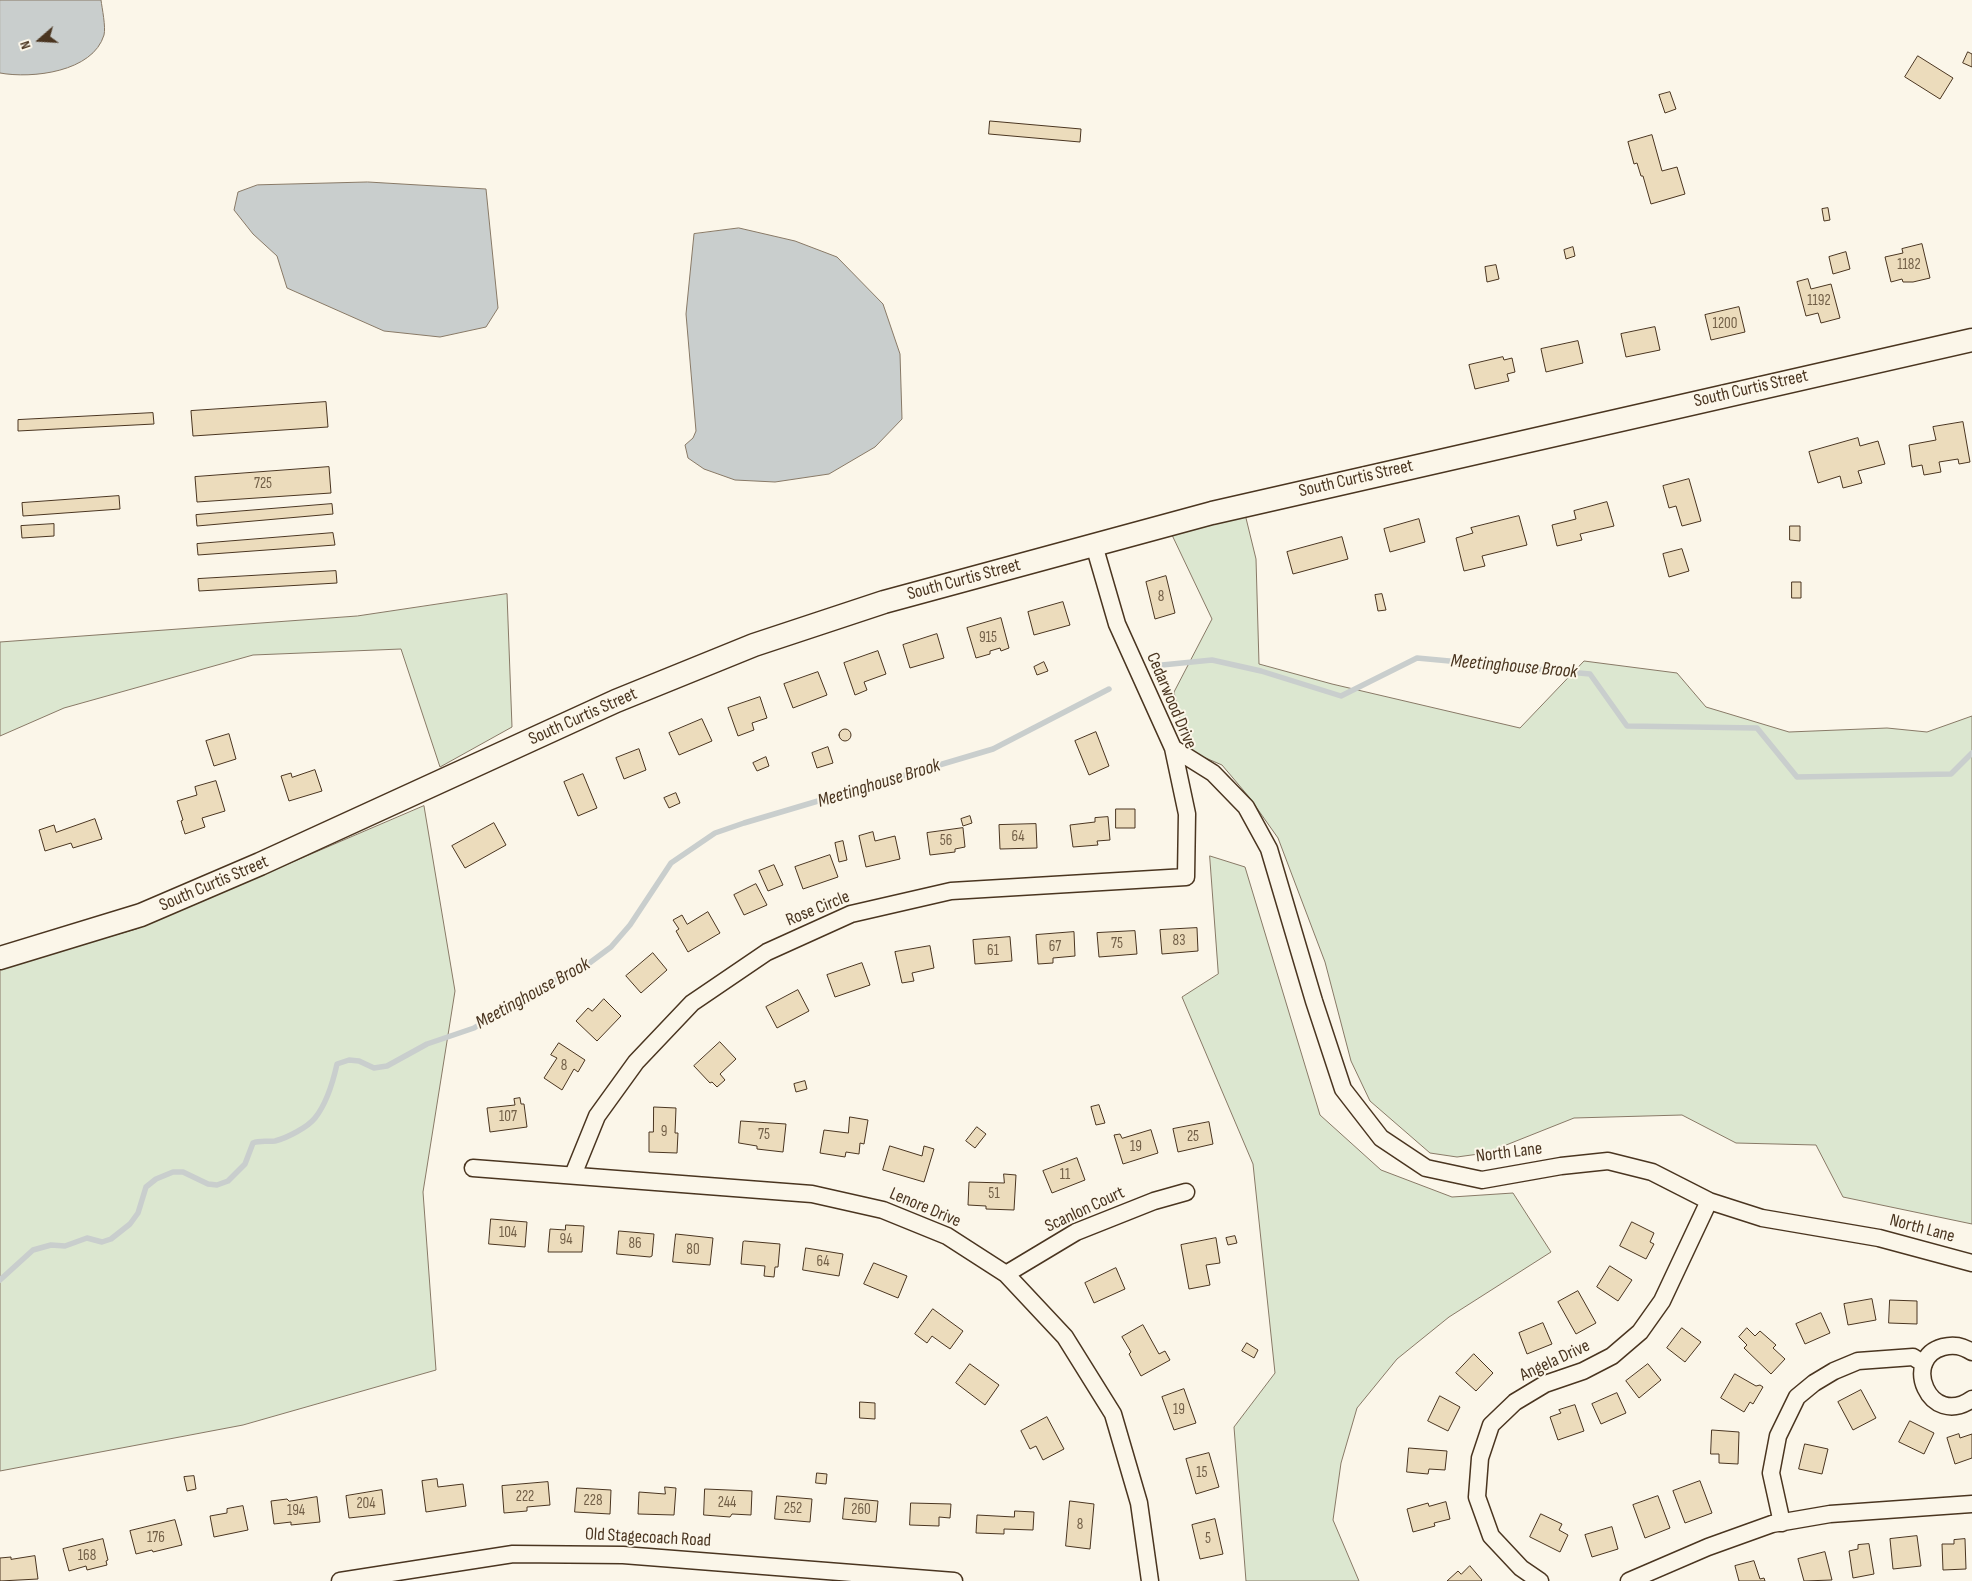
<!DOCTYPE html>
<html>
<head>
<meta charset="utf-8">
<style>
  body { margin:0 }
  #map { position:relative; width:1972px; height:1581px; overflow:hidden; background:#fbf6e9; font-family:"Sofia Sans Condensed",sans-serif }
  canvas { display:block }
  .north { position:absolute; left:15px; top:15px; width:50px; height:50px; -webkit-text-stroke:4px #fbf6e9; paint-order:stroke; rotate:251deg; font-size:14px; font-weight:700; line-height:20px; text-align:center; color:#4a3520 }
  .north::after { content:''; display:block; margin:auto; width:18px; height:22px; background:#4a3520; clip-path:polygon(50% 0,100% 100%,50% 72%,0 100%) }
</style>
</head>
<body>
<div id="map">
<canvas width="1972" height="1581"></canvas>
<div class="north">N</div>
</div>
<script>
const context = document.querySelector('canvas').getContext('2d');
context.lineJoin = 'round';
function paint(path, color) { context.fillStyle = color; context.fill(path, 'evenodd'); }
function stroke(path, color, width, dash) { context.strokeStyle = color; context.lineWidth = width; context.lineCap = dash ? 'butt' : 'round'; context.setLineDash(dash || []); context.stroke(path); }
function label(font, color, halo, rows, align = 'center') {
  context.font = font + ' "Sofia Sans Condensed",sans-serif'; context.lineWidth = 4; context.setLineDash([]); context.textBaseline = 'middle'; context.strokeStyle = halo; context.fillStyle = color; for (const [text, x, y, turn = 0] of rows) {
    context.save(); context.translate(x, y); context.rotate((+turn || 0) * Math.PI / 180); context.textAlign = isNaN(turn) ? turn : align; if (halo) context.strokeText(text, 0, 0); context.fillText(text, 0, 0); context.restore();
  }
}
const green = new Path2D(`
  M1245 514 1256 559 1259 664 1332 684 1520 728 1584 661 1677 673 1706 707 1789 732 1887 728 1927 732 1972 716V1224L1843 1197 1816 1145 1736 1143 1682 1115 1574 1118 1486 1153 1457 1157 1430 1153 1370 1101 1351 1061 1325 962 1278 838 1249 797 1222 765 1187 750 1174 692 1212 619 1172 535Z
  M507 594 512 727 440 767 401 649 253 655 64 708 0 736V642L357 616Z
  M424 806 455 991 423 1192 436 1370 243 1425 0 1471V968L136 929Z
  M1210 856 1245 867 1320 1115 1381 1170 1452 1197 1513 1193 1551 1252 1449 1317 1397 1359 1357 1408 1341 1463 1333 1520 1359 1581H1246L1234 1427 1275 1373 1253 1164 1182 997 1218 974Z`);
const water = new Path2D(`
  M0 0H101C102 8 106 27 104 35 93 72 32 79 0 73Z
  M368 182 486 189 498 308 486 327 440 337 384 331 287 288 277 256 253 234 234 210 238 192 257 185Z
  M739 228 795 241 837 257 883 304 900 354 902 419 875 447 829 474 775 482 735 480 704 469 688 458 685 445 693 438 696 431 686 314 694 234Z`);
const stream = new Path2D(`
  M1162 665 1212 660 1261 671 1341 696 1417 658 1590 674 1627 726 1757 728 1797 777 1951 774 1972 753
  M0 1280 33 1250 51 1245 65 1246 87 1238 102 1242 111 1239 130 1224 138 1213 146 1187 156 1179 173 1172H183L208 1184 217 1185 228 1181 245 1164 253 1143C260 1140 267 1142 275 1141 287 1138 308 1127 315 1118 327 1103 333 1082 337 1064L349 1060 359 1061 374 1068 387 1066 427 1044 474 1028 542 985 580 970 611 947 630 925 671 863 715 833 744 823 993 749 1109 689`);
const building = new Path2D(`
  M1968 52 1972 54V67L1963 63Z
  M1918 56 1953 78 1940 99 1905 77Z
  M1670 92 1676 109 1665 113 1659 95Z
  M990 121 1081 129 1080 142 989 134Z
  M1652 135 1662 171 1677 167 1685 194 1651 204 1643 176H1641L1637 163 1634 164 1628 142Z
  M1828 208 1830 220 1824 221 1822 209Z
  M1922 244 1930 278 1913 282H1903L1902 279 1891 282 1885 257 1903 253 1902 249Z
  M1573 247 1575 256 1566 259 1564 250Z
  M1846 252 1850 269 1833 274 1829 257Z
  M1496 265 1499 279 1487 282 1485 267Z
  M1808 279 1811 289 1831 284 1840 318 1821 323 1818 313 1806 316 1797 282Z
  M1739 307 1745 332 1711 340 1705 315Z
  M1655 327 1660 350 1626 357 1621 334Z
  M1578 341 1583 363 1546 372 1541 349Z
  M1503 357 1504 360 1512 358 1515 372 1507 374 1509 381 1475 389 1469 365Z
  M326 402 328 427 193 436 191 411Z
  M153 413 154 424 18 431V420Z
  M1963 422 1970 462 1959 464 1958 459 1939 462 1941 472 1924 475 1922 465 1912 467 1909 445 1936 440 1933 427Z
  M1858 438 1860 446 1878 441 1885 464 1858 471 1862 483 1843 488 1840 476 1818 483 1809 452Z
  M329 467 331 493 197 502 195 477Z
  M1689 479 1701 521 1682 526 1676 506 1669 508 1663 486Z
  M119 496 120 509 23 516 22 503Z
  M1607 502 1614 526 1580 534 1582 540 1557 546 1552 525 1576 519 1574 511Z
  M332 504 333 514 197 526 196 515Z
  M1519 516 1527 545 1482 556 1485 566 1464 571 1456 538 1473 533 1471 528Z
  M1419 519 1425 542 1390 552 1384 529Z
  M54 524V536L22 538 21 526Z
  M1790 526H1800V541L1790 540Z
  M333 533 335 545 198 555 197 544Z
  M1342 537 1348 559 1293 574 1287 552Z
  M1682 549 1689 571 1669 577 1663 554Z
  M336 571 337 583 199 591 198 579Z
  M1166 576 1175 613 1155 619 1146 582Z
  M1792 582H1801V598H1792Z
  M1382 594 1386 610 1378 611 1375 595Z
  M1063 602 1070 625 1034 635 1028 612Z
  M1001 618 1009 648 1001 651 1000 648 990 651V654L976 658 967 628Z
  M937 634 944 658 910 668 903 645Z
  M878 651 886 674 864 682 867 690 855 695 844 663Z
  M1044 662 1048 671 1037 675 1034 667Z
  M818 672 827 695 793 708 784 684Z
  M760 697 767 718 752 723 754 730 738 736 728 708Z
  M702 719 712 741 679 755 669 733Z
  M839 735a6 6 0 1 1 12 0a6 6 0 1 1-12 0Z
  M1096 732 1109 766 1089 775 1075 741Z
  M229 734 236 759 214 766 206 741Z
  M828 747 833 763 817 768 812 753Z
  M639 749 646 770 624 779 616 758Z
  M766 757 769 766 757 771 753 763Z
  M315 770 322 791 289 801 281 776 291 773 292 777Z
  M583 774 597 808 578 816 564 782Z
  M216 781 225 811 202 818 205 827 185 834 181 821 183 820 177 801 197 795 195 787Z
  M676 793 680 803 669 808 664 798Z
  M1116 809H1135V828H1116Z
  M970 816 972 823 963 826 961 819Z
  M1108 817 1110 840 1097 841 1098 845 1073 847 1070 825 1095 822V818Z
  M95 819 102 839 73 848 71 843 45 851 39 830 54 825 56 832Z
  M494 823 506 845 465 868 452 846Z
  M1036 824 1037 848 1000 849 999 825Z
  M963 828 965 847 955 849V852L930 855 927 833Z
  M873 832 875 841 895 836 900 859 866 867 859 836Z
  M843 841 847 860 839 862 835 843Z
  M830 855 838 877 803 889 795 867Z
  M774 865 783 885 768 891 759 871Z
  M756 884 767 905 744 915 734 895Z
  M708 912 720 933 688 952 676 931 679 929 673 920 682 915 687 924Z
  M1197 928 1198 951 1162 954 1160 930Z
  M1135 931 1137 954 1099 957 1097 933Z
  M1074 932 1075 956 1053 958V963L1038 964 1036 935Z
  M1010 937 1012 961 975 964 973 940Z
  M930 946 934 968 912 973 914 981 902 983 895 952Z
  M653 953 667 970 641 993 626 976Z
  M862 963 870 985 835 997 827 975Z
  M798 990 809 1011 777 1028 766 1007Z
  M604 999 621 1016 597 1041 576 1021 588 1008 592 1011Z
  M720 1042 736 1059 720 1074 725 1080 717 1087 712 1082 710 1083 694 1066Z
  M559 1043 585 1060 578 1072 574 1069 562 1090 544 1078 557 1058 551 1055Z
  M805 1081 807 1089 796 1092 794 1084Z
  M520 1098 521 1104H524L527 1127 490 1132 487 1108 515 1105 514 1099Z
  M1099 1105 1105 1123 1096 1125 1091 1107Z
  M654 1107 676 1108 675 1133H678L677 1153 649 1152V1132H653Z
  M850 1117 868 1120 864 1144 860 1143 859 1154 846 1152 845 1157 820 1153 824 1130 848 1133Z
  M741 1121 786 1124 783 1152 757 1149V1146L739 1143Z
  M1209 1122 1213 1144 1178 1152 1173 1129Z
  M977 1127 986 1134 975 1148 966 1141Z
  M1151 1130 1158 1153 1123 1164 1114 1135 1120 1134 1122 1138Z
  M890 1146 922 1156 924 1146 934 1149 924 1182 883 1170Z
  M1077 1158 1085 1180 1052 1193 1043 1171Z
  M1004 1174 1016 1175 1014 1210 986 1209V1206L968 1205 969 1182 1004 1183Z
  M491 1219 527 1222 525 1247 489 1244Z
  M1632 1222 1654 1233 1650 1242 1654 1244 1646 1259 1620 1246Z
  M566 1225 584 1226 582 1252H548L550 1229 565 1230Z
  M619 1231 654 1234 652 1256 650 1257 617 1254Z
  M676 1234 713 1238 710 1265 673 1262Z
  M1235 1236 1237 1243 1228 1245 1226 1238Z
  M1216 1238 1220 1263 1206 1265 1210 1285 1189 1289 1181 1245Z
  M745 1241 780 1244 778 1267H775L774 1277 764 1276 765 1266 741 1264 743 1242Z
  M806 1248 843 1254 839 1276 803 1270Z
  M874 1263 907 1276 898 1298 864 1284Z
  M1610 1266 1632 1280 1618 1301 1597 1287Z
  M1116 1268 1125 1289 1094 1303 1085 1283Z
  M1578 1291 1596 1323 1576 1334 1558 1302Z
  M1872 1299 1876 1320 1848 1325 1844 1304Z
  M1890 1300 1917 1301V1324L1889 1323Z
  M933 1309 963 1331 950 1349 932 1336 927 1343 915 1334Z
  M1821 1313 1830 1333 1805 1344 1796 1324Z
  M1543 1323 1552 1344 1527 1354 1519 1333Z
  M1143 1325 1159 1354 1165 1351 1170 1360 1141 1376 1129 1354 1131 1352 1122 1337Z
  M1682 1328 1701 1342 1685 1362 1667 1348Z
  M1747 1328 1755 1336 1760 1331 1776 1345 1773 1348 1785 1359 1771 1374 1744 1348 1747 1345 1739 1337Z
  M1247 1343 1258 1350 1254 1358 1242 1351Z
  M1474 1354 1493 1373 1476 1391 1456 1373Z
  M970 1364 999 1385 985 1405 956 1383Z
  M1648 1364 1661 1380 1639 1398 1626 1381Z
  M1735 1374 1756 1386 1760 1385 1763 1387 1753 1404 1750 1402 1744 1412 1721 1398Z
  M1184 1389 1196 1423 1174 1430 1162 1397Z
  M1861 1390 1876 1418 1853 1430 1838 1402Z
  M1617 1393 1626 1413 1601 1424 1592 1404Z
  M1440 1396 1460 1407 1448 1431 1428 1421Z
  M860 1402 875 1403V1419L860 1418Z
  M1575 1405 1584 1431 1558 1440 1550 1417 1561 1413 1559 1410Z
  M1047 1417 1064 1449 1043 1460 1036 1446 1030 1449 1021 1431Z
  M1910 1421 1934 1433 1924 1454 1899 1442Z
  M1712 1430 1739 1432 1738 1464 1719 1463V1454H1711Z
  M1959 1434 1960 1438 1972 1434V1458L1955 1464 1947 1438Z
  M1805 1444 1828 1449 1822 1474 1799 1469Z
  M1409 1448 1447 1451 1445 1470 1429 1469 1428 1474 1407 1472Z
  M1209 1453 1219 1487 1196 1494 1186 1459Z
  M817 1473 827 1474 826 1484 816 1483Z
  M194 1476 196 1489 187 1491 184 1477Z
  M437 1479 438 1487 463 1484 466 1506 426 1512 422 1481Z
  M1700 1481 1712 1513 1685 1523 1673 1491Z
  M548 1482 550 1505 527 1507V1511L504 1513 502 1486Z
  M665 1487 676 1488 674 1515 638 1514 639 1492 665 1494Z
  M577 1488 611 1490 610 1514 575 1512Z
  M705 1489 752 1491 751 1515 732 1514 730 1517 704 1515Z
  M382 1490 385 1514 349 1518 346 1496Z
  M777 1496 812 1499 810 1522 775 1519Z
  M1658 1496 1670 1528 1645 1538 1633 1505Z
  M317 1497 320 1522 291 1525V1522L274 1524 271 1501 287 1499 289 1501Z
  M845 1498 878 1501 876 1522 843 1519Z
  M1070 1501 1094 1504 1090 1549 1066 1546Z
  M1446 1502 1450 1519 1434 1523 1435 1526 1413 1532 1407 1509 1428 1503 1429 1506Z
  M911 1503 951 1504 950 1518 939 1517V1526L910 1525Z
  M243 1506 248 1530 214 1537 210 1516 227 1513V1509Z
  M1015 1511 1034 1512 1033 1530 1004 1529V1534L976 1533 977 1515 1014 1517Z
  M1541 1514 1562 1524 1559 1530 1568 1535 1560 1552 1530 1537Z
  M1215 1519 1223 1554 1200 1559 1192 1525Z
  M175 1520 182 1545 153 1552 152 1550 136 1554 130 1531Z
  M1612 1527 1618 1549 1592 1557 1585 1535Z
  M1917 1536 1921 1566 1893 1569 1890 1539Z
  M103 1539 108 1560 106 1561 107 1565 87 1570 86 1566 69 1571 63 1549Z
  M1965 1539 1966 1569 1943 1570 1942 1544H1954V1540Z
  M1869 1544 1874 1574 1853 1578 1849 1551 1858 1549V1545Z
  M1825 1552 1832 1580 1804 1581 1798 1559Z
  M35 1556 38 1579 0 1581V1558L11 1557V1559Z
  M1754 1561 1760 1579 1764 1578 1765 1581H1739L1735 1566Z
  M1470 1566 1482 1580 1481 1581H1447L1458 1571 1461 1574Z`);
const street = new Path2D(`
  M1173 748 1213 773 1246 807 1269 849 1314 1001 1343 1089 1381 1138 1426 1168 1482 1180 1561 1166 1608 1161 1652 1172 1709 1201 1762 1218 1879 1238 1972 1263
  M473 1168 812 1194 883 1210 947 1236 1006 1274 1065 1337 1113 1414 1139 1503 1150 1581
  M573 1175 597 1116 636 1062 692 1003 767 952 851 914 951 891 1186 877 1187 814 1173 748 1117 624 1094 545
  M1006 1274 1076 1232 1154 1201 1186 1192
  M1972 1352C1962 1346 1954 1344 1943 1347 1901 1358 1929 1429 1972 1399
  M1782 1523 1771 1473 1778 1436 1797 1397 1814 1383 1834 1371 1858 1361 1913 1357 1924 1364
  M340 1581 513 1554 623 1555 954 1581
  M1540 1581 1521 1568 1491 1536 1477 1497 1480 1458 1491 1425 1515 1402 1545 1384 1583 1371 1612 1356 1640 1332 1662 1301 1709 1201
  M1629 1581 1708 1547 1772 1524 1830 1514 1972 1504`);
const secondary = new Path2D(`
  M0 958 141 915 260 864 616 701 754 645 884 602 1212 513 1972 340`);
const numberNames = [
  ["1182",1909,265],
  ["1192",1819,301],
  ["1200",1725,324],
  ["725",263,484],
  ["8",1161,597],
  ["915",988,638],
  ["64",1018,837],
  ["56",946,841],
  ["83",1179,941],
  ["75",1117,944],
  ["67",1055,947],
  ["61",993,951],
  ["8",564,1066],
  ["107",508,1117],
  ["9",664,1132],
  ["75",764,1135],
  ["25",1193,1137],
  ["19",1136,1147],
  ["11",1065,1175],
  ["51",994,1194],
  ["104",508,1233],
  ["94",566,1240],
  ["86",635,1244],
  ["80",693,1250],
  ["64",823,1262],
  ["19",1179,1410],
  ["15",1202,1473],
  ["222",525,1497],
  ["228",593,1501],
  ["244",727,1503],
  ["204",366,1504],
  ["252",793,1509],
  ["260",861,1510],
  ["194",296,1511],
  ["8",1080,1525],
  ["176",156,1538],
  ["5",1208,1539],
  ["168",87,1556]
];
const streetNames = [
  ["South Curtis Street",1751,389,-13],
  ["South Curtis Street",1356,479,-13],
  ["South Curtis Street",964,580,-15],
  ["Cedarwood Drive",1171,701,67],
  ["South Curtis Street",583,717,-24],
  ["South Curtis Street",214,884,-23],
  ["Rose Circle",818,909,-22],
  ["North Lane",1509,1153,-7],
  ["Lenore Drive",925,1208,23],
  ["Scanlon Court",1085,1210,-25],
  ["North Lane",1922,1229,15],
  ["Angela Drive",1555,1361,-25],
  ["Old Stagecoach Road",648,1538,3]
];
const waterNames = [
  ["Meetinghouse Brook",1514,667,5],
  ["Meetinghouse Brook",879,784,-17],
  ["Meetinghouse Brook",533,994,-29]
];
paint(green, '#dce7d0');
stroke(green, '#887966', 1);
paint(water, '#c9cecd');
stroke(water, '#887966', 1);
stroke(stream, '#c9cecd', 5.5);
paint(building, '#ecdcbc');
stroke(building, '#4a3520', 1);
stroke(street, '#4a3520', 19);
stroke(secondary, '#4a3520', 25);
stroke(street, '#fbf6e9', 16);
stroke(secondary, '#fbf6e9', 22);
label('15px', '#725f47', null, numberNames);
label('18px', '#4a3520', '#fbf6e9', streetNames);
label('italic 19px', '#4a3520', '#fbf6e9', waterNames);
</script>
</body>
</html>
